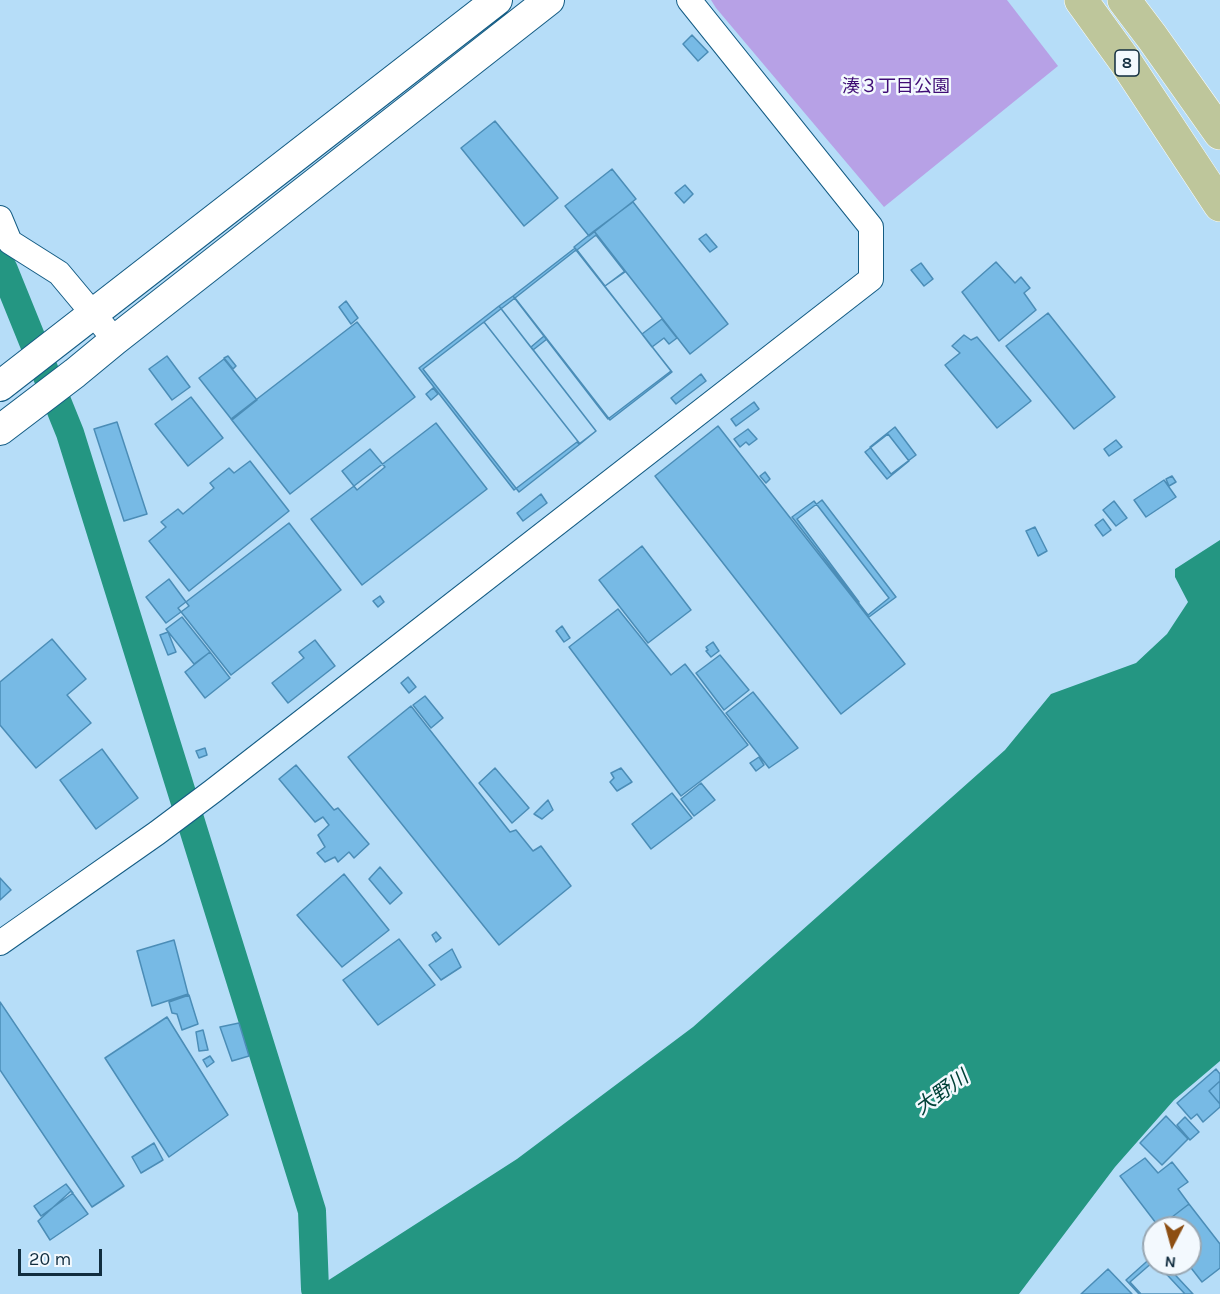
<!DOCTYPE html>
<html>
<head>
<meta charset="utf-8">
<style>
  body { margin:0 }
  #map { position:relative; width:1220px; height:1294px; overflow:hidden; background:#b6ddf8; font-family:Karla,sans-serif }
  canvas { display:block }
  .north { position:absolute; left:1142px; top:1216px; width:60px; height:60px; box-sizing:border-box; background:#f3f9fe; border:2px solid #99a7b2; border-radius:50%; rotate:186deg; font-size:16px; font-weight:700; line-height:24px; text-align:center; color:#112d3f }
  .north::after { content:''; display:block; margin:auto; width:21px; height:27px; background:#8d4f13; clip-path:polygon(50% 0,100% 100%,50% 72%,0 100%) }
  .scale { position:absolute; left:18px; top:1249px; width:84px; height:27px; box-sizing:border-box; border:3px solid #112d3f; border-top:0; padding-left:8px; font-size:18px; line-height:21px; white-space:nowrap; color:#112d3f; -webkit-text-stroke:4px #f3f9fe; paint-order:stroke }
</style>
</head>
<body>
<div id="map">
<canvas width="1220" height="1294"></canvas>
<div class="north">N</div>
<div class="scale">20 m</div>
</div>
<script>
const context = document.querySelector('canvas').getContext('2d');
context.lineJoin = 'round';
function paint(path, color) { context.fillStyle = color; context.fill(path, 'evenodd'); }
function stroke(path, color, width, dash) { context.strokeStyle = color; context.lineWidth = width; context.lineCap = dash ? 'butt' : 'round'; context.setLineDash(dash || []); context.stroke(path); }
function label(font, color, halo, rows, align = 'center') {
  context.font = font + ' Karla,"Noto Sans JP",sans-serif'; context.lineWidth = 5; context.setLineDash([]); context.textBaseline = 'middle'; context.strokeStyle = halo; context.fillStyle = color; for (const [text, x, y, turn = 0] of rows) {
    context.save(); context.translate(x, y); context.rotate((+turn || 0) * Math.PI / 180); context.textAlign = isNaN(turn) ? turn : align; if (halo) context.strokeText(text, 0, 0); context.fillText(text, 0, 0); context.restore();
  }
}
const green = new Path2D(`
  M711 0H1007L1058 66 884 207 716 8Z`);
const water = new Path2D(`
  M1220 540V1061L1174 1100 1115 1167 1019 1294H307L517 1159 693 1027 1005 750 1051 694 1136 663 1167 634 1188 602 1175 577V569Z`);
const canal = new Path2D(`
  M0 262 4 270 70 433 312 1211 315 1289`);
const building = new Path2D(`
  M692 35 708 52 698 61 683 44Z
  M495 121 558 198 524 226 461 148Z
  M612 169 636 199 589 236 565 206Z
  M685 185 693 194 684 203 675 193Z
  M633 202 728 324 690 354 594 231Z
  M594 231 625 271 605 286 574 247Z
  M706 234 717 247 710 252 699 239Z
  M596 235 625 272 605 286 577 250Z
  M575 248 671 371 608 419 513 296Z
  M576 250 672 372 610 420 515 298Z
  M996 262 1015 283 1021 277 1030 288 1024 293 1036 310 999 341 962 292Z
  M921 263 933 279 924 286 911 270Z
  M513 296 547 339 533 350 499 306Z
  M515 298 544 336 531 347 596 431 580 444 484 322Z
  M346 301 358 318 351 324 339 307Z
  M499 306 596 431 579 444 577 442 514 490 419 368Z
  M1048 313 1115 397 1074 429 1006 346Z
  M662 319 677 338 669 344 664 338 652 347 642 334Z
  M357 322 415 397 290 494 231 419Z
  M484 322 580 444 519 492 423 369Z
  M964 335 971 340 977 337 1031 401 997 428 945 365 960 353 952 346Z
  M167 356 190 387 172 400 149 369Z
  M228 356 236 366 233 369 224 358Z
  M224 359 257 400 232 420 199 378Z
  M701 374 706 381 676 404 671 398Z
  M433 388 438 394 431 400 426 394Z
  M191 397 223 438 188 466 155 424Z
  M754 402 759 409 736 426 731 419Z
  M117 422 147 514 124 521 94 429Z
  M436 423 487 489 362 585 311 519Z
  M718 426 905 664 841 714 655 476Z
  M895 427 916 455 891 474 870 447Z
  M748 429 757 439 749 445 746 442 740 447 734 439Z
  M888 434 909 461 887 479 865 452Z
  M1116 440 1122 447 1109 456 1104 449Z
  M370 449 385 467 357 490 342 471Z
  M250 461 289 511 189 591 149 541 166 527 161 522 178 509 183 514 214 488 210 483 229 468 234 473Z
  M765 472 770 479 766 483 760 476Z
  M1172 476 1176 482 1169 486 1166 479Z
  M1164 480 1176 497 1146 517 1134 500Z
  M541 494 547 503 523 521 517 513Z
  M822 500 896 597 869 617 858 603 859 602 797 519Z
  M814 501 889 598 868 615 792 517Z
  M1114 501 1127 518 1116 526 1103 510Z
  M1103 519 1111 530 1103 536 1095 525Z
  M289 523 341 590 231 675 178 608Z
  M1035 527 1047 551 1038 556 1026 531Z
  M642 546 691 610 648 643 599 580Z
  M169 579 189 606 166 623 146 597Z
  M380 596 384 602 378 607 373 601Z
  M618 609 671 675 685 664 748 745 681 796 569 647Z
  M182 617 210 652 194 664 166 629Z
  M562 626 570 638 564 642 556 631Z
  M168 632 176 652 168 655 160 635Z
  M52 639 86 679 67 695 91 723 36 768 0 725V682Z
  M315 640 335 666 288 703 272 683 304 658 299 652Z
  M713 642 719 651 711 657 706 651 708 650 706 647Z
  M210 652 230 678 205 698 185 672Z
  M720 655 749 690 724 710 696 673Z
  M408 677 416 687 409 693 401 683Z
  M753 692 798 748 769 768 726 713Z
  M425 696 443 718 431 728 413 705Z
  M411 706 510 832 516 830 533 851 541 846 571 886 499 945 348 757Z
  M205 748 207 755 199 758 196 751Z
  M102 749 138 798 96 829 60 780Z
  M759 757 764 765 756 771 750 763Z
  M296 765 334 810 338 808 369 844 354 858 349 852 338 862 335 857 325 862 317 853 325 847 318 835 329 825 323 817 315 822 279 779Z
  M495 768 529 808 512 823 479 783Z
  M621 768 632 782 617 791 610 782 614 778 611 773Z
  M701 783 715 800 694 816 681 799Z
  M672 793 692 818 651 849 632 824Z
  M548 800 553 810 542 819 534 814Z
  M380 867 402 893 390 904 369 879Z
  M344 874 389 930 342 967 297 915Z
  M0 878 11 890 0 900Z
  M436 932 441 938 436 942 432 935Z
  M399 939 435 985 378 1025 343 980Z
  M174 940 188 994 152 1006 137 951Z
  M452 949 461 967 441 980 429 965Z
  M189 995 198 1024 182 1030 177 1014 172 1013 169 1002Z
  M0 1002 124 1186 92 1207 0 1070Z
  M167 1017 228 1115 169 1157 105 1058Z
  M239 1023 249 1056 232 1061 220 1027Z
  M203 1030 208 1050 199 1051 196 1032Z
  M210 1056 214 1062 207 1067 203 1060Z
  M1216 1069 1220 1074V1081L1209 1091 1220 1104V1107L1203 1122 1197 1114 1191 1119 1177 1103Z
  M1220 1081V1104L1209 1091Z
  M1166 1116 1188 1139 1162 1165 1140 1143Z
  M1185 1117 1199 1132 1190 1140 1177 1125Z
  M154 1143 163 1160 141 1173 132 1157Z
  M1145 1158 1158 1173 1172 1162 1188 1182 1178 1189 1189 1204 1159 1227 1120 1176Z
  M66 1184 73 1193 41 1216 34 1206Z
  M71 1191 88 1214 50 1240 38 1221Z
  M1189 1204 1220 1244V1268L1202 1282 1188 1264H1190V1228H1160L1159 1227Z
  M1154 1255V1264H1165L1193 1294H1139L1126 1280Z
  M1154 1261V1264H1157L1185 1294H1141L1130 1282Z
  M1108 1269 1132 1294H1081Z`);
const minor = new Path2D(`
  M0 218 10 242 59 273 115 340
  M0 943 157 833 213 791 871 279V227L689 0`);
const tertiary = new Path2D(`
  M0 386 497 0
  M0 430 75 373 115 340 549 0`);
const primary = new Path2D(`
  M1081 0 1125 61 1220 205
  M1124 0 1152 37 1220 133`);
const shields = [
  [1127,63,24]
];
const shieldNames = [
  ["8",1127,63]
];
const parkNames = [
  ["湊３丁目公園",896,87]
];
const waterNames = [
  ["大野川",942,1093,-36]
];
paint(green, '#b7a1e6');
paint(water, '#249682');
stroke(canal, '#249682', 28);
paint(building, '#77bae5');
stroke(building, '#4b8db7', 1.5);
stroke(minor, '#145c84', 26);
stroke(tertiary, '#145c84', 32);
stroke(primary, '#fff', 34);
stroke(minor, '#fff', 24);
stroke(tertiary, '#fff', 30);
stroke(primary, '#bec69b', 33);
for (const [x, y, w] of shields) { const box = new Path2D(); box.roundRect(x - w / 2, y - 13, w, 26, 4.5); context.fillStyle = '#f3f9fe'; context.fill(box); stroke(box, '#112d3f', 1.5); }
label('bold 16px', '#112d3f', null, shieldNames);
label('18px', '#3f0c75', '#f3f9fe', parkNames);
label('italic 20px', '#004238', '#f3f9fe', waterNames);
</script>
</body>
</html>
